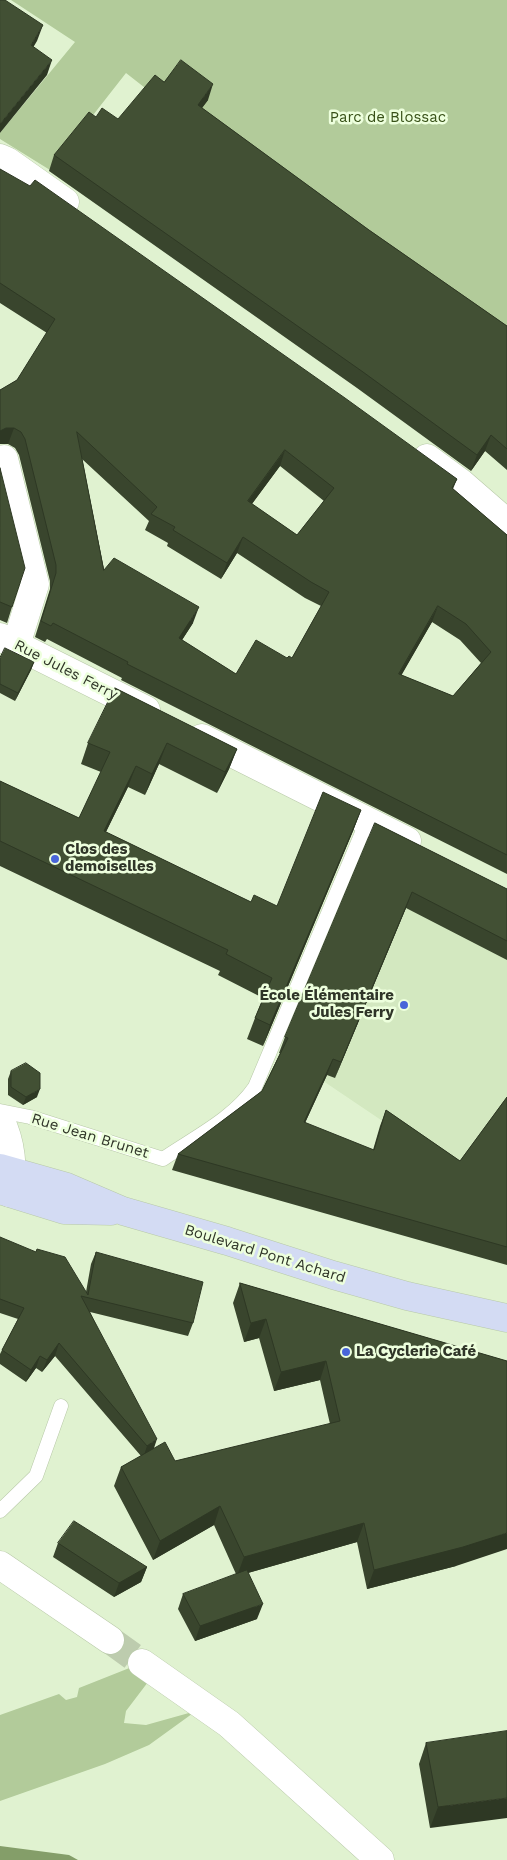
<!DOCTYPE html>
<html>
<head>
<meta charset="utf-8">
<style>
  body { margin:0 }
  canvas { display:block; background:#e0f2d0 }
</style>
</head>
<body>
<canvas width="507" height="1860"></canvas>
<script>
const context = document.querySelector('canvas').getContext('2d');
context.lineJoin = 'round';
function paint(path, color) { context.fillStyle = color; context.fill(path, 'evenodd'); }
function stroke(path, color, width, dash) { context.strokeStyle = color; context.lineWidth = width; context.lineCap = dash ? 'butt' : 'round'; context.setLineDash(dash || []); context.stroke(path); }
function label(font, color, halo, rows, align = 'center') {
  context.font = font + ' "Work Sans",sans-serif'; context.lineWidth = 5; context.setLineDash([]); context.textBaseline = 'middle'; context.strokeStyle = halo; context.fillStyle = color; for (const [text, x, y, turn = 0] of rows) {
    context.save(); context.translate(x, y); context.rotate((+turn || 0) * Math.PI / 180); context.textAlign = isNaN(turn) ? turn : align; if (halo) context.strokeText(text, 0, 0); context.fillText(text, 0, 0); context.restore();
  }
}
const built = new Path2D(`
  M369 840 507 908V1205L292 1060Z`);
const green = new Path2D(`
  M11 0H507V347L149 91 126 73 50 170 0 139V133L75 42Z
  M142 1663 148 1682 126 1711 124 1723 146 1725 196 1711 149 1745 105 1764 0 1801V1715L59 1694 66 1700 77 1697 79 1688Z`);
const water = new Path2D(`
  M0 1846 69 1855 78 1860H0Z`);
const minorTunnel = new Path2D(`
  M110 1640 142 1663`);
const service = new Path2D(`
  M0 1111 30 1117 163 1159C195 1137 233 1119 255 1087L367 821
  M0 1511 36 1476 61 1406`);
const minor = new Path2D(`
  M0 158 7 161 65 202
  M427 458 461 483 507 523
  M4 459 35 584 16 645
  M0 637 146 710
  M202 738 407 841
  M0 1565 110 1640
  M142 1663 229 1724 380 1860`);
const tertiary = new Path2D(`
  M0 1119C12 1144 13 1166 10 1193`);
const secondary = new Path2D(`
  M0 1168 67 1187 123 1211 227 1241 333 1275 407 1296 507 1318
  M0 1190 64 1210 111 1211`);
const wall = new Path2D(`
  M164 82 208 100 202 108 369 230 507 326V470L485 451 471 471 357 388 49 171 54 155 96 117 118 119Z
  M0 169 457 479 453 489 507 535V874L121 680 122 678 47 639 45 642 35 637 50 589V581L19 455 15 448 8 444H0V390L17 380 47 333 0 303ZM82 459 149 521 145 530 168 543 167 546 221 579 237 553 305 598 321 606 292 658H287L236 674 182 640 193 623 104 570ZM280 466 324 501 297 535 252 504ZM432 622 460 640 481 663 453 696 401 675Z
  M0 468 12 607 7 623 0 620Z
  M0 658 34 662 31 670 15 701 0 693Z
  M115 688 237 749 229 769 217 793 159 764 145 795 128 787 106 832 251 902 277 906 361 810 353 831 263 1046 247 1039 255 1018 263 998 218 975 220 971 0 866V781L79 818 101 772 81 764 88 743Z
  M375 823 507 889V960L406 908 335 1078 327 1075 305 1123 373 1150 380 1126 386 1110 460 1161 507 1097V1265L172 1170 178 1154 262 1091 280 1053H279L285 1037Z
  M11 1071 37 1097 23 1105 8 1095V1079Z
  M0 1237 86 1292 91 1264 96 1252 193 1323 188 1336 90 1312 154 1449 175 1461 330 1424 320 1380 274 1391 259 1338 244 1342 233 1303 240 1283 507 1361 456 1566 367 1589 357 1542 248 1573 257 1619 195 1641 178 1609 183 1594 236 1574 214 1525 153 1560 114 1486 121 1467 141 1456 55 1356 42 1372 36 1368 26 1382 0 1364V1354L2 1350 18 1319 0 1313Z
  M58 1543 147 1567 141 1582 114 1597 53 1557Z
  M507 1731 430 1828 419 1764 426 1743Z`);
const shadedWall = new Path2D(`
  M43 25 37 41 25 61 31 45Z
  M52 60 47 75 0 133V124Z
  M213 84 208 100 192 121 198 105Z
  M6 428H14L8 444H0V431Z
  M491 435 485 451 471 471 477 455Z
  M285 450 280 466 242 517 248 501Z
  M243 537 237 553 221 579 227 563Z
  M438 606 432 622 393 690 399 674Z
  M199 607 193 623 173 654 179 638Z
  M34 662 31 670 15 701 18 693Z
  M167 743 159 764 145 795 152 774Z
  M237 749 229 769 217 793 225 772Z
  M136 766 128 787 96 852 104 831Z
  M361 810 353 831 263 1046 270 1025Z
  M412 892 406 908 335 1078 341 1062Z
  M333 1059 327 1075 298 1138 304 1122Z
  M40 1089 37 1097 23 1105 26 1097Z
  M266 1319 259 1338 244 1342 251 1323Z
  M59 1343 55 1356 42 1372 47 1360Z
  M40 1356 36 1368 26 1382 31 1370Z
  M326 1361 320 1380 274 1391 281 1372Z
  M157 1439 153 1451 143 1458 147 1446Z
  M220 1506 214 1525 153 1560 160 1541Z
  M364 1523 357 1542 237 1576 244 1557Z
  M507 1533V1549L456 1566 367 1589 374 1570Z
  M147 1567 141 1582 114 1597 119 1583Z
  M263 1604 257 1619 195 1641 200 1626Z
  M507 1798V1818L430 1828 438 1807Z`);
const building = new Path2D(`
  M0 0H5L43 25 31 45 52 60 0 124Z
  M181 60 213 84 198 105 369 230 507 326V449L491 435 477 455 363 372 54 155 89 112 96 117 102 108 118 119 155 75 164 82Z
  M0 169 30 186 35 180 345 398 457 479 452 488 507 535V855L127 664 128 662 53 623 51 626 41 621 56 573V565L25 439 21 432 14 428H6L0 431V390L17 380 55 319 0 283ZM77 432 157 507 151 514 175 527 173 530 227 563 243 537 311 582 329 592 292 658 289 656 287 658 256 640 236 674 179 638 199 607 114 558 104 570ZM285 450 334 488 297 535 248 501ZM438 606 466 624 491 652 453 696 399 674Z
  M0 468 25 568 12 607 0 602Z
  M5 648 34 662 18 693 0 684V658Z
  M115 688 237 749 225 772 167 743 152 774 136 766 104 831 251 902 254 895 277 906 323 792 361 810 270 1025 255 1018 272 978 226 954 228 950 0 841V781L79 818 110 752 88 743Z
  M375 823 507 889V941L412 892 341 1062 333 1059 304 1122 374 1150 386 1110 460 1161 507 1097V1247L178 1154 262 1091 288 1038 285 1037Z
  M26 1063 40 1073V1089L26 1097 11 1087V1071Z
  M0 1237 36 1252 37 1249 65 1257 88 1295 96 1252 203 1282 193 1323 81 1296 157 1439 147 1446 59 1343 47 1360 40 1356 31 1370 2 1350 24 1308 0 1299Z
  M240 1283 507 1361V1533L463 1547 374 1570 364 1523 244 1557 220 1506 160 1541 121 1467 165 1442 175 1461 340 1421 326 1361 281 1372 266 1319 251 1323Z
  M74 1521 147 1567 119 1583 58 1543Z
  M247 1570 263 1604 200 1626 183 1594Z
  M507 1731V1798L438 1807 426 1743Z`);
const markers = [
  [55,859,5,"#4965d9"],
  [404,1005,5,"#4965d9"],
  [346,1352,5,"#4965d9"]
];
const parkNames = [
  ["Parc de Blossac",388,118]
];
const streetNames = [
  ["Rue Jules Ferry",66,670,27],
  ["Rue Jean Brunet",90,1136,17],
  ["Boulevard Pont Achard",265,1254,17]
];
const poiNames = [
  ["Clos des",65,850],
  ["demoiselles",65,867],
  ["École Élémentaire",394,996,"right"],
  ["Jules Ferry",394,1013,"right"],
  ["La Cyclerie Café",356,1352]
];
paint(built, '#d3e8c0');
paint(green, '#b2cb9a');
paint(water, '#849e69');
stroke(minorTunnel, '#bdccae', 28, [28, 14]);
stroke(service, '#b8c9a8', 15);
stroke(minor, '#b8c9a8', 29);
stroke(tertiary, '#b8c9a8', 29);
stroke(secondary, '#b8c9a8', 29);
stroke(service, '#fff', 14);
stroke(minor, '#fff', 28);
stroke(tertiary, '#fff', 28);
stroke(secondary, '#d3dbf3', 28);
paint(wall, '#39452d');
paint(shadedWall, '#2e3824');
paint(building, '#425034');
stroke(building, '#2e3824', 1);
for (const [x, y, r, color] of markers) { const dot = new Path2D(); dot.arc(x, y, r, 0, 2 * Math.PI); context.fillStyle = color; context.fill(dot); stroke(dot, '#edffdd', 2); }
label('15px', '#375017', '#edffdd', parkNames);
label('15px', '#2f3528', '#edffdd', streetNames);
label('bold 15px', '#2f3528', '#edffdd', poiNames, 'left');
</script>
</body>
</html>
